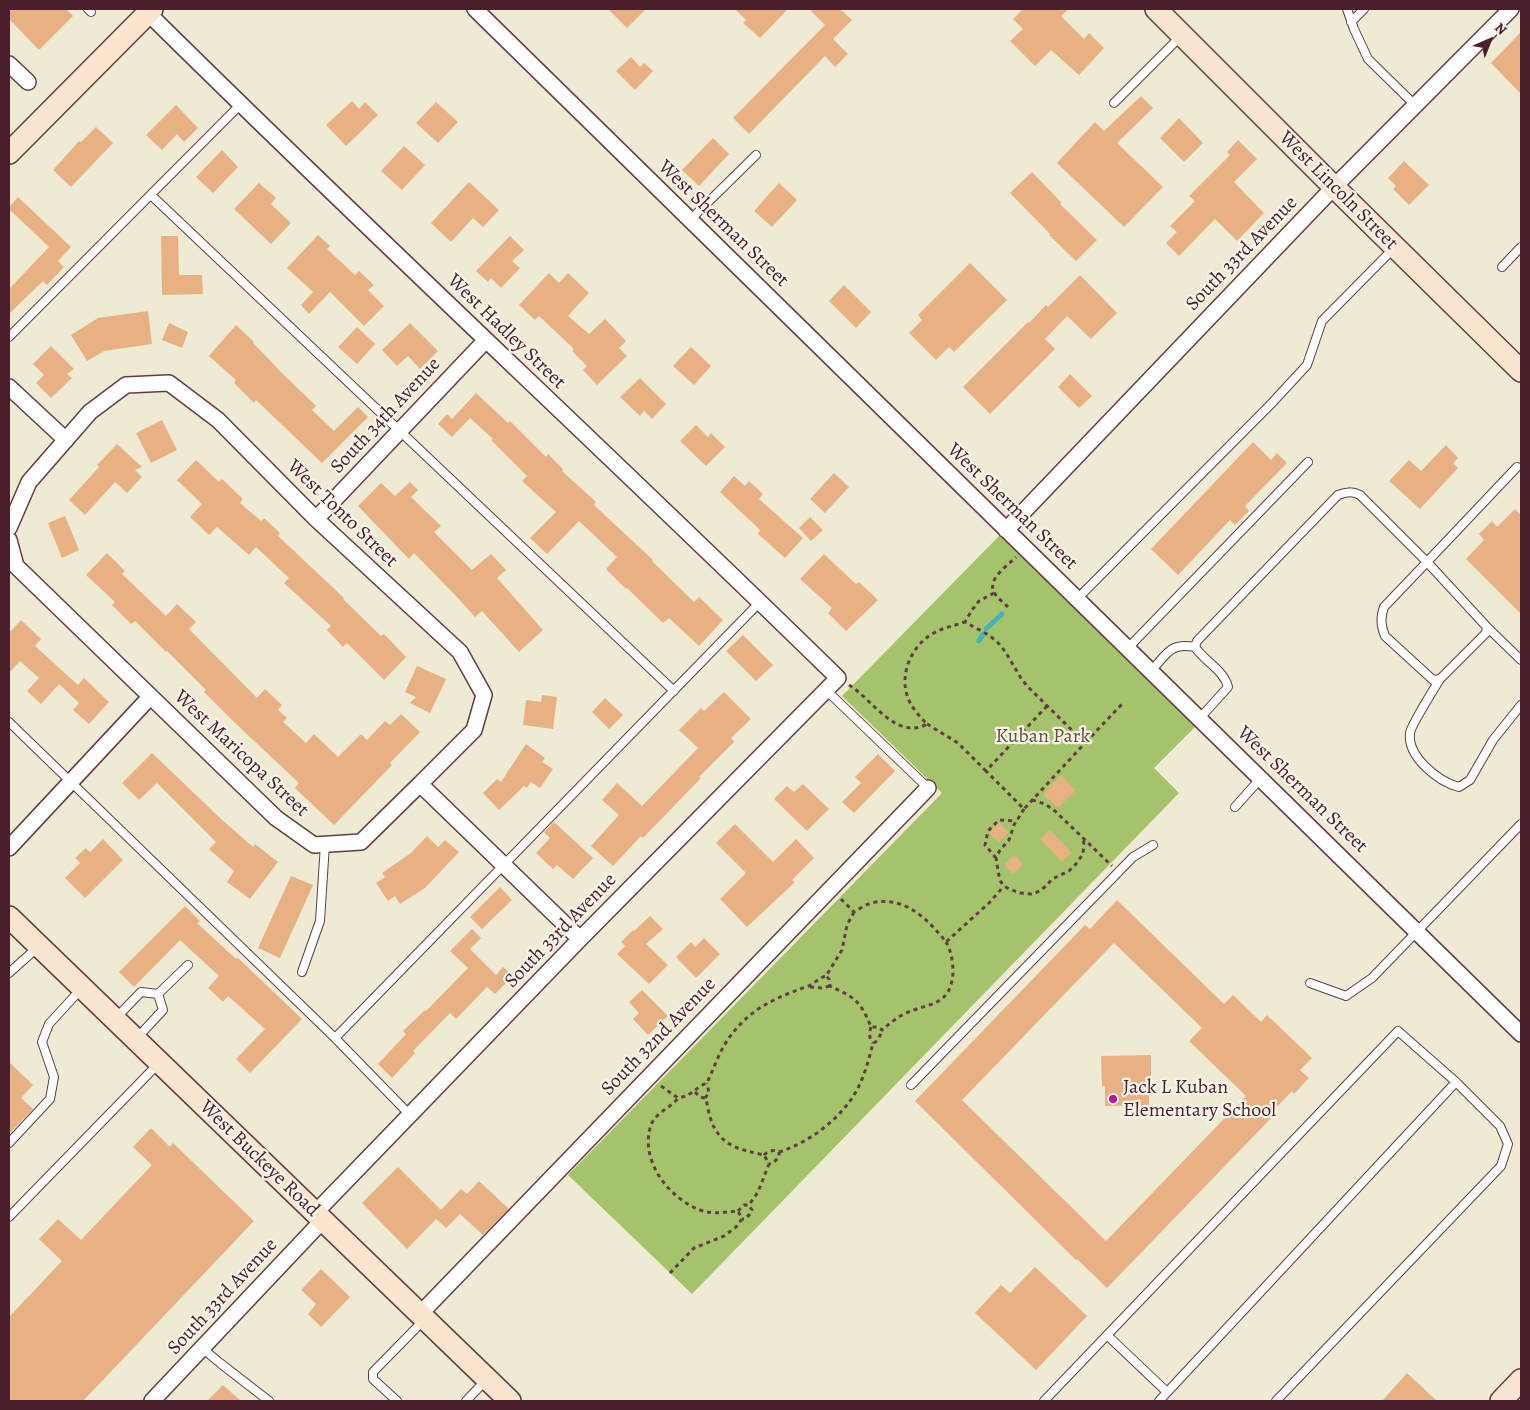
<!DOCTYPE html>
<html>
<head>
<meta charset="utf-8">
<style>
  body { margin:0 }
  #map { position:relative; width:1530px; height:1410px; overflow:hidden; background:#efead3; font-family:Alegreya,serif }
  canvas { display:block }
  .frame { position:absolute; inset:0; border:10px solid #4a1f2b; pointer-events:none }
  .north { position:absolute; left:1465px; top:15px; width:50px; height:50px; -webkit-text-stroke:4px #f7f3e8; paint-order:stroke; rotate:44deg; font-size:14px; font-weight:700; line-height:20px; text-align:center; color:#4a1f2b }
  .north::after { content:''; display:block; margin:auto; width:18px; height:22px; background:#4a1f2b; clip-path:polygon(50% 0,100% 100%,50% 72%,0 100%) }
</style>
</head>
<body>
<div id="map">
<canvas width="1530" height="1410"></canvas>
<div class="frame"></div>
<div class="north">N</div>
</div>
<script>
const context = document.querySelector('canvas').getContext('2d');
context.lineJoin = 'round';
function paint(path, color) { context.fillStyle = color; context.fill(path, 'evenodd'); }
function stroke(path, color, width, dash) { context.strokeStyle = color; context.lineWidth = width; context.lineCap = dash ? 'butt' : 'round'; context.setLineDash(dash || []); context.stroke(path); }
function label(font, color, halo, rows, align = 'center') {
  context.font = font + ' Alegreya,serif'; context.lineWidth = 4.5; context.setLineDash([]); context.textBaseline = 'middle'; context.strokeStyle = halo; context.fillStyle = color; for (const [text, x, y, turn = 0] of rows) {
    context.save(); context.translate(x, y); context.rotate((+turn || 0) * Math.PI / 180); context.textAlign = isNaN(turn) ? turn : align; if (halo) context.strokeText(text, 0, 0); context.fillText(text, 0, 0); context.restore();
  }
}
const green = new Path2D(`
  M1000 535 1196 726 1154 768 1179 793 692 1294 568 1175 942 793 842 696Z`);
const stream = new Path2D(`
  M986 629 1002 614
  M979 641 983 634`);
const building = new Path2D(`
  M9 9H66L73 16 39 50 9 19Z
  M608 9H646L627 28Z
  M735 9H788L760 38 743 23 746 20Z
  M809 9H840L852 20 833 39 848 54 835 67 825 56 749 134 733 118 825 25Z
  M1023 9H1069L1061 16 1084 39 1089 33 1104 48 1079 75 1051 50 1035 66 1010 41 1023 29 1013 19Z
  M1521 32V94L1491 63Z
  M631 57 640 67 644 63 653 71 635 90 616 71Z
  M1141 96 1153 108 1117 143 1163 187 1124 227 1057 163 1095 122 1104 131Z
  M352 101 359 109 365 102 378 115 346 146 326 125Z
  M436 102 458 122 438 143 416 123Z
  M176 105 198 128 184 142 177 134 162 150 146 135Z
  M1179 118 1203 143 1184 162 1160 138Z
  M96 127 113 143 71 187 53 170 79 141 81 142Z
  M713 138 729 154 699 186 682 170Z
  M1238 140 1257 159 1234 182 1264 213 1237 241 1215 219 1179 256 1166 243 1177 232 1170 226 1195 201 1189 196 1230 155 1227 152Z
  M404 146 425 165 402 190 381 171Z
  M222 150 238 167 213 193 196 177Z
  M1404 161 1429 185 1409 205 1393 189 1396 186 1388 178Z
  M1032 172 1061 202 1060 204 1097 240 1076 261 1049 235 1050 234 1010 193Z
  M469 182 499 210 483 227 473 218 451 242 431 223Z
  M259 183 276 198 271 204 291 223 271 244 234 209Z
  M779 183 797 200 772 227 754 211Z
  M18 197 71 247 58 261 64 267 47 285 43 281 9 314V289L49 247 9 209V207Z
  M318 235 330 246 327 249 355 275 359 271 374 285 368 290 384 306 364 326 330 292 309 314 301 305 313 292 287 268Z
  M161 236H178L179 275H202L203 294 162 295Z
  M510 236 524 250 512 261 520 268 501 288 491 278 488 282 476 271Z
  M970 263 1007 300 954 352 949 347 936 360 909 333 922 320 918 315Z
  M549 273 559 283 568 273 589 293 568 316 589 334 605 319 626 341 619 348 627 356 597 385 583 370 587 366 572 351 574 349 539 316 535 320 519 305Z
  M1080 275 1117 313 1091 339 1067 316 1045 339 1055 349 990 414 963 387 1028 322 1029 323 1046 305 1048 307Z
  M844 285 871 312 856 328 829 301Z
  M148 311 152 344 104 351 87 361 71 335 98 318Z
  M169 323 188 332 182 348 162 340Z
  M410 323 438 351 420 369 408 356 397 366 382 350Z
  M236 325 254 342 253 343 283 374 316 406 312 410 334 431 358 407 368 417 322 463 256 400 254 403 234 383 236 380 209 356Z
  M357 327 375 344 357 364 338 347Z
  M51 346 74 369 67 374 72 378 51 398 36 383 44 375 33 364Z
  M691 347 711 366 694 385 673 366Z
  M1070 374 1092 396 1079 408 1058 387Z
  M640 378 666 404 652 419 644 411 640 416 620 397Z
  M476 393 508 423 510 421 546 457 548 454 563 469 562 471 596 502 594 505 653 560 652 561 694 602 699 597 723 620 699 646 669 618 663 623 627 588 626 589 606 569 617 557 579 521 547 554 530 538 556 512 522 481 527 476 491 440 493 439 470 418 452 437 438 424 447 414 452 419Z
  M162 420 177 450 151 463 136 433Z
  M696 425 708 437 711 433 725 447 706 466 680 441Z
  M1253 442 1271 460 1277 453 1287 463 1245 506 1249 511 1235 525 1230 520 1178 575 1151 549Z
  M117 444 142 467 135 470 142 477 127 493 115 482 85 515 69 500 99 467 97 465Z
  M1446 445 1458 458 1453 463 1458 468 1420 509 1389 481 1409 460 1421 471Z
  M196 460 219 482 222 479 243 499 240 503 261 521 264 518 280 533 278 536 344 598 343 599 381 636 384 634 406 657 384 680 347 643 343 647 327 630 331 626 284 583 289 578 256 547 249 555 217 527 209 535 190 517 202 504 177 480Z
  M834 473 849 487 825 513 810 499Z
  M734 476 745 486 749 481 763 494 759 499 803 538 785 558 758 534 760 530 720 492Z
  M410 482 418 490 411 497 441 526 434 532 472 570 491 554 506 570 497 578 543 630 519 652 482 611 475 617 455 595 414 553 409 559 358 506 381 483 395 496Z
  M1515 509 1521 515V614L1466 559 1484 540 1479 534 1492 521 1497 527Z
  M65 516 79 550 62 558 48 523Z
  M810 517 823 530 811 541 799 528Z
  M107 553 125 571 122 574 166 616 177 604 196 622 189 629 257 698 265 689 282 705 278 710 287 718 283 722 306 743 314 734 338 757 361 734 367 740 385 721 390 725 401 714 420 732 390 763 392 765 334 825 295 788 299 783 234 722 204 692 206 690 167 651 166 652 135 621 131 624 112 605 115 602 86 575Z
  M824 554 856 584 859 582 878 600 846 631 828 613 832 608 800 579Z
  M21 620 41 639 35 646 78 685 84 678 109 702 89 724 73 710 79 703 59 684 41 704 27 691 39 678 20 661 9 673V633Z
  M743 635 773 665 756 681 726 651Z
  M417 666 446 679 430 713 410 703 416 697 405 692Z
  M724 692 751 719 731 738 734 742 699 777 701 778 643 838 641 836 613 866 591 846 619 815 602 800 617 783 642 806 698 748 679 730 701 708 704 711Z
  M542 695 557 697 553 729 523 725 526 700 541 702Z
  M605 698 623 715 609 729 592 712Z
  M526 744 545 758 542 762 553 769 540 788 531 782 527 788 524 786 499 810 483 793 497 779 501 782Z
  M152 753 220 818 253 847 255 844 278 862 250 899 227 882 234 871 209 849 216 842 157 783 139 800 122 783Z
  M878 754 895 771 854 813 842 802 861 783 855 777Z
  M1061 775 1076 790 1058 808 1043 794Z
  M803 784 829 809 807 831 774 799 787 786 794 792Z
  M554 822 593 858 573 879 557 865 553 869 536 853 550 838 544 832Z
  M998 822 1009 832 999 842 989 833Z
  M735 824 773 862 796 839 814 858 792 880 795 882 747 927 720 899 746 873 716 843Z
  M1050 830 1072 853 1062 862 1040 839Z
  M427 836 438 847 445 840 459 852 425 888 400 904 395 896 388 901 376 883 385 877 382 873 411 853Z
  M103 839 123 860 85 898 65 878 80 863 75 858 86 848 90 852Z
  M1014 855 1023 865 1013 874 1004 865Z
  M291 876 313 885 280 958 258 948Z
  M500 887 512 900 482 929 470 917Z
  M1117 900 1224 1004 1233 995 1261 1022 1267 1015 1312 1058 1300 1070 1309 1078 1294 1094 1292 1091 1274 1110 1276 1113 1107 1288 1077 1259 1076 1260 915 1101 1085 925 1090 929ZM1114 943 1202 1028 1189 1041 1246 1096 1106 1241 962 1100Z
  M185 906 200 921 197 923 236 959 238 958 302 1019 250 1073 236 1059 265 1029 228 996 223 1002 208 988 219 976 180 940 134 987 119 972Z
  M650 916 663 929 646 944 668 965 649 984 617 954 625 946 621 942 633 930 634 931Z
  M472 929 481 938 470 949 496 975 503 967 513 976 495 994 487 987 456 1019 450 1013 413 1051 415 1053 392 1078 378 1064 406 1034 403 1031 425 1010 426 1011 468 968 450 951Z
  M704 938 720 954 696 978 676 957 691 942 695 947Z
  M642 990 668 1016 648 1035 633 1019 639 1013 629 1002Z
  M1151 1055V1085H1149V1105L1105 1106V1086H1102L1101 1056Z
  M9 1062 33 1085 21 1098 33 1109 9 1134Z
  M151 1128 170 1147 173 1143 254 1221 83 1401H9V1317L62 1261 39 1239 58 1219 81 1240 152 1165 133 1147Z
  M398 1167 441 1210 461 1189 467 1194 479 1181 509 1209 483 1235 460 1214 446 1228 436 1219 407 1249 362 1203Z
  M1035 1267 1087 1316 1036 1370 975 1313 1001 1285 1010 1293Z
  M321 1269 350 1297 321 1327 308 1314 316 1304 301 1290Z
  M1407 1373 1437 1401H1382Z
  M223 1385 241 1401H207Z`);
const path = new Path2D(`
  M994 593 979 601 972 610 965 622C977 629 992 635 1001 646 1011 659 1017 674 1027 686L1085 743 1123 703
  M1008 607C1004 603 996 597 994 592 987 579 1008 565 1016 557
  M849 685C872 699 896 741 927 724 919 716 910 706 907 695 900 672 912 646 932 634 942 628 953 626 965 622
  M1047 706 986 771 1024 809 1085 743
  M927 724 958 743 986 771
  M1032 800 1045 804 1055 811 1112 866
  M1024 809 1014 825 1009 840 1000 850 996 858 999 876 1001 882 1004 886 1009 889 1020 893 1031 894 1040 891 1047 885 1052 879 1069 871 1076 864 1083 854 1084 840
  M996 858 985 845 988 831 999 820 1016 821
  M841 899 854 912C859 909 865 905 871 903 904 895 928 919 946 942L989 903 1004 886
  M854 912 847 925 842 950 826 976 829 979 830 986C855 998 860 1000 871 1027H878L882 1030C889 1024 896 1018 904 1014 928 1002 951 1008 953 972 953 962 951 950 946 942
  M810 987 821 988 830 986
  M871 1027C869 1033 869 1039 873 1043
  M661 1086 678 1098C694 1095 694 1088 707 1083 713 1070 718 1056 725 1044 745 1012 771 999 806 987 813 985 818 978 826 976
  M695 1092 700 1097 705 1098C708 1104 708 1111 710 1117 719 1146 738 1149 764 1155L769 1164 758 1192 749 1205
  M705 1098 709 1093 707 1083
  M779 1152C807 1143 833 1124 850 1101 862 1085 868 1063 873 1043 878 1042 881 1034 882 1030
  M764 1155C768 1151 774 1149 779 1152V1157L774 1162 769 1164
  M738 1211 744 1205H749L752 1210 751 1213 745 1219H742
  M670 1273 694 1248 724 1236 736 1227 742 1219 738 1211C724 1212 713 1215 700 1210 668 1198 639 1159 651 1125 656 1112 671 1108 678 1098`);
const lane = new Path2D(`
  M88 9 91 12
  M1347 9 1354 29 1368 59 1415 105
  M1351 22 1364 9
  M1114 103 1181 36
  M151 195 674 691
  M690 220 756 155
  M1502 267 1521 247
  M9 337 241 104
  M1077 599 1271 404 1307 365 1322 321 1393 249
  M1487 627 1521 660
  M1128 648 1308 462
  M1151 671C1167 654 1170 642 1195 647
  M1440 679C1434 689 1411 725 1410 733 1407 757 1439 782 1459 787L1470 780 1493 740 1521 705
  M826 690 928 788
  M1200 718 1228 687C1224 670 1204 661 1195 647L1197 641 1338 495C1346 492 1352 491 1360 495L1427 562 1384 607C1380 618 1381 626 1385 636L1433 680 1440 679 1486 633 1487 627 1427 562 1517 467
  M9 722 335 1038 410 1115
  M1235 807 1261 778
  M302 972 320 921 325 844
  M9 973 39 946
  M1310 983 1346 996 1372 978 1521 824
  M158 994 188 965
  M115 1019 141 992 158 994 163 1010 137 1038
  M335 1038 760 602
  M911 1085 1133 857 1153 845
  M9 1143 50 1099 54 1077 42 1042 49 1024 81 989
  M9 1217 159 1063
  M1107 1335 1167 1392
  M202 1348 220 1363 269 1401
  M397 1401 373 1379V1372L423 1321
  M466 1401 487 1379
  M1044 1401 1398 1031 1456 1082 1500 1126 1508 1144 1501 1166 1276 1401
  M1159 1401 1456 1082`);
const street = new Path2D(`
  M475 9 1521 1034
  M148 13C375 238 610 455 838 678L580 939 315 1213
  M9 64 28 82
  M9 387 66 440
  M316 519 486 340
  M9 528 29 482 90 412 126 385 169 383 218 420 316 519 460 652 484 695 474 730 420 784
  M1006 530 1334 187 1511 9
  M9 540 16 566 276 818 314 845 361 842 420 784 580 939
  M9 848 150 697
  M420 1314 928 788
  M152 1401 323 1220`);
const secondary = new Path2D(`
  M1156 9 1334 187 1521 371
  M9 153 152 9
  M9 917 510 1401
  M1501 1401 1521 1380`);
const markers = [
  [1113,1099,5,"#b5179e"]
];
const streetNames = [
  ["West Lincoln Street",1338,191,45],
  ["West Sherman Street",723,224,44],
  ["South 33rd Avenue",1242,254,-46],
  ["West Hadley Street",506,332,44],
  ["South 34th Avenue",386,416,-47],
  ["West Sherman Street",1012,507,44],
  ["West Tonto Street",342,514,44],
  ["West Maricopa Street",241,754,43],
  ["West Sherman Street",1302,790,44],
  ["South 33rd Avenue",561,931,-46],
  ["South 32nd Avenue",659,1037,-46],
  ["West Buckeye Road",259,1159,44],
  ["South 33rd Avenue",223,1297,-47]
];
const parkNames = [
  ["Kuban Park",1043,737]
];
const poiNames = [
  ["Jack L Kuban",1123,1088],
  ["Elementary School",1123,1111]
];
paint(green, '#a5c36b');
stroke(stream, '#44b4ba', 5);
paint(building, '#e7b183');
stroke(lane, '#633d44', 10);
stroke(street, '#633d44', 18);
stroke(secondary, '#633d44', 24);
stroke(path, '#633d44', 3, [4, 4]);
stroke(lane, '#fff', 8);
stroke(street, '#fff', 15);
stroke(secondary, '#fce5cf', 21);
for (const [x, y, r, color] of markers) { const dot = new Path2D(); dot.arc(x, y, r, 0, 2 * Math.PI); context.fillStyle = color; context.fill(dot); stroke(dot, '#f7f3e8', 2); }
label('20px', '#4a1f2b', '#f7f3e8', streetNames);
label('20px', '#65503e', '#f7f3e8', parkNames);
label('20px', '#4a1f2b', '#f7f3e8', poiNames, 'left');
</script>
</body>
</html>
